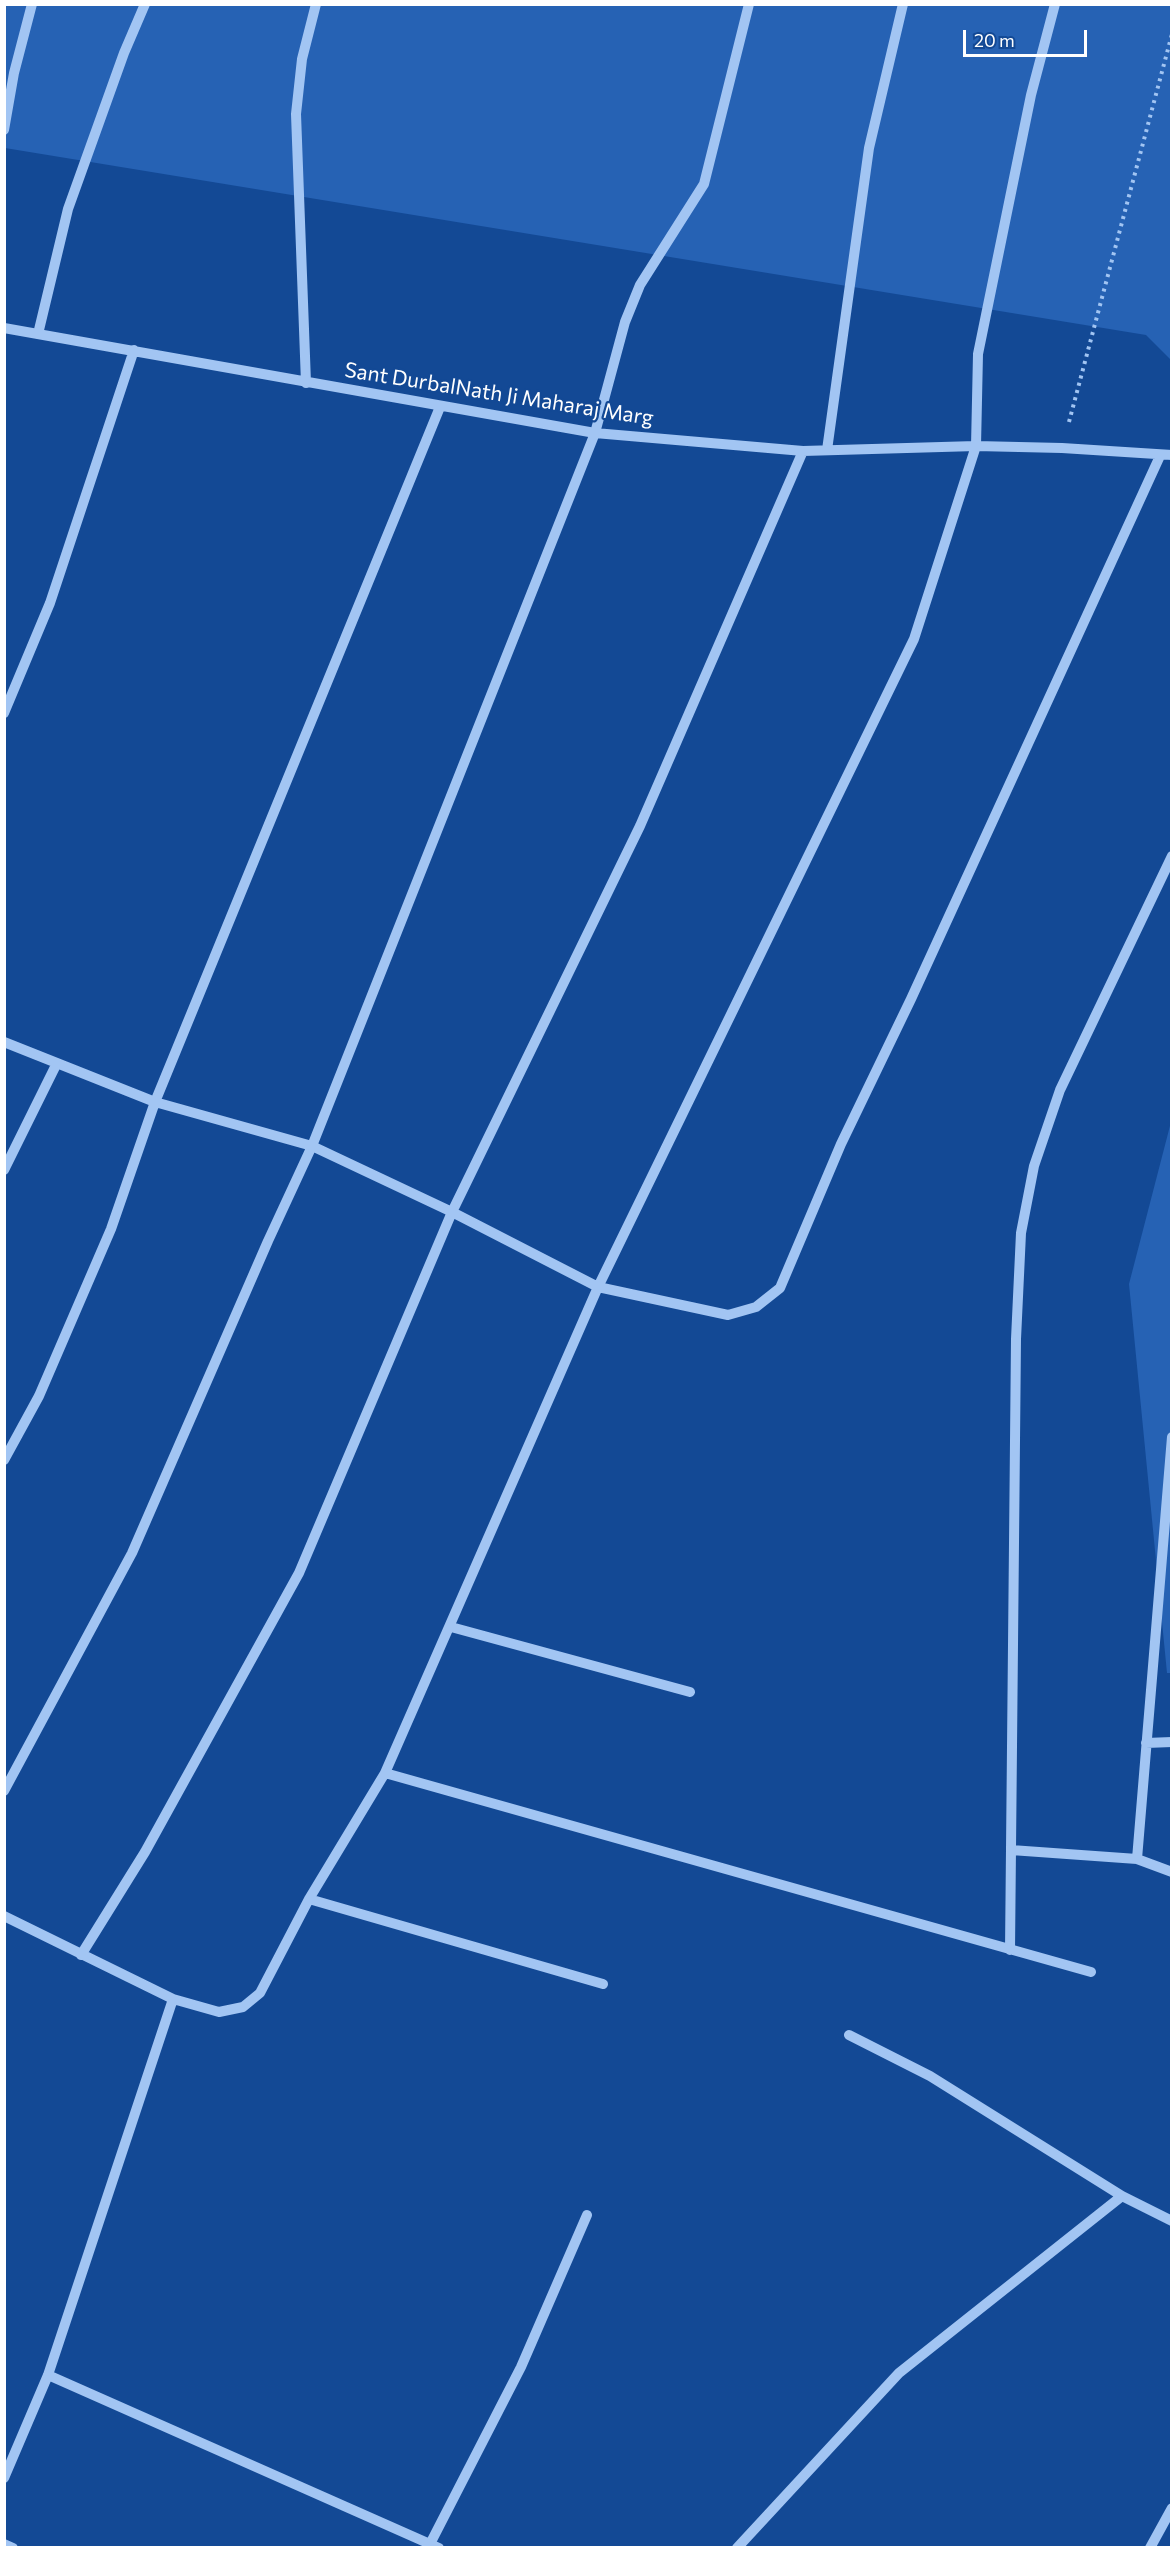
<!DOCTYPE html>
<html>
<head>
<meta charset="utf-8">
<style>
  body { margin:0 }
  #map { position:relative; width:1176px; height:2552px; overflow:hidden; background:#134995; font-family:Commissioner,sans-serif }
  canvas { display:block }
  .frame { position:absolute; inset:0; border:6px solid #fff; pointer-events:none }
  .scale { position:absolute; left:963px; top:30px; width:124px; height:27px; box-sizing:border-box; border:3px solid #fff; border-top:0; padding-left:8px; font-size:18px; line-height:21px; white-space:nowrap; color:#fff; -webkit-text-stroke:4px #134995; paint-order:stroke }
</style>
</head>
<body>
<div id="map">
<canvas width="1176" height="2552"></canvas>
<div class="frame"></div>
<div class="scale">20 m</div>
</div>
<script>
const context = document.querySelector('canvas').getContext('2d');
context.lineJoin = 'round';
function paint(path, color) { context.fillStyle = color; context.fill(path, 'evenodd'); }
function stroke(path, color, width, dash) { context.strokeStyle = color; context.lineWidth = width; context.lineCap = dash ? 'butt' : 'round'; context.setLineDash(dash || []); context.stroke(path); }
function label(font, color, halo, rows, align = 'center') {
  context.font = font + ' Commissioner,sans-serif'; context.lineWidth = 4.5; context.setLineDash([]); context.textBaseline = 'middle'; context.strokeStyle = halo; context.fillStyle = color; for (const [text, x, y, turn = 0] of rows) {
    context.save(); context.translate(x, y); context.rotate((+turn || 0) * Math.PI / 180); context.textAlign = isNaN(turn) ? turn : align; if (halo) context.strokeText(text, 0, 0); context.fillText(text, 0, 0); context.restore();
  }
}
const green = new Path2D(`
  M4 5H1171V360L1146 335 5 148Z
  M1171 1122V1673H1167L1129 1284Z`);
const path = new Path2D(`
  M1069 422 1172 34`);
const minor = new Path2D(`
  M4 130 14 73 32 4
  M4 328 595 433 803 451 976 446 1062 448 1172 455
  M38 334 68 209 124 53 145 4
  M306 383 296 114 302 59 316 4
  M827 450 869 148 903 4
  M4 713 50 603 134 350
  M4 1042 155 1102 312 1146 452 1212 598 1287 728 1315 756 1307 780 1288 841 1144 911 999 1160 456
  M4 1170 57 1063
  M4 1460 39 1396 111 1229 155 1102 440 407
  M451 1627 690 1692
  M1146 1743 1172 1742
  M385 1773 1091 1972
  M4 1791 132 1553 268 1241 312 1146 595 433 625 322 640 285 704 184 749 4
  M1011 1850 1137 1859 1172 1872
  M1137 1859 1172 1437
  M309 1899 603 1984
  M4 1916 173 1999 219 2012 243 2007 260 1993 309 1899 385 1773 598 1287 914 639 976 446 978 354 1031 95 1055 4
  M1010 1950 1016 1339 1021 1233 1034 1166 1060 1090 1172 856
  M81 1955 145 1852 299 1573 452 1212 640 826 803 451
  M849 2035 930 2076 1122 2196 1172 2221
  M48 2375 439 2548
  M4 2478 48 2375 173 1999
  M4 2544 13 2548
  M430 2544 521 2367 587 2215
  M737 2548 899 2373 1122 2196
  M1150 2548 1172 2508`);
const streetNames = [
  ["Sant DurbalNath Ji Maharaj Marg",499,394,9]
];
paint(green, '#2662b4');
stroke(path, '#a2c5f3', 4, [3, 4.5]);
stroke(minor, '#a2c5f3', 10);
label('21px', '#fff', '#134995', streetNames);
</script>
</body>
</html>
